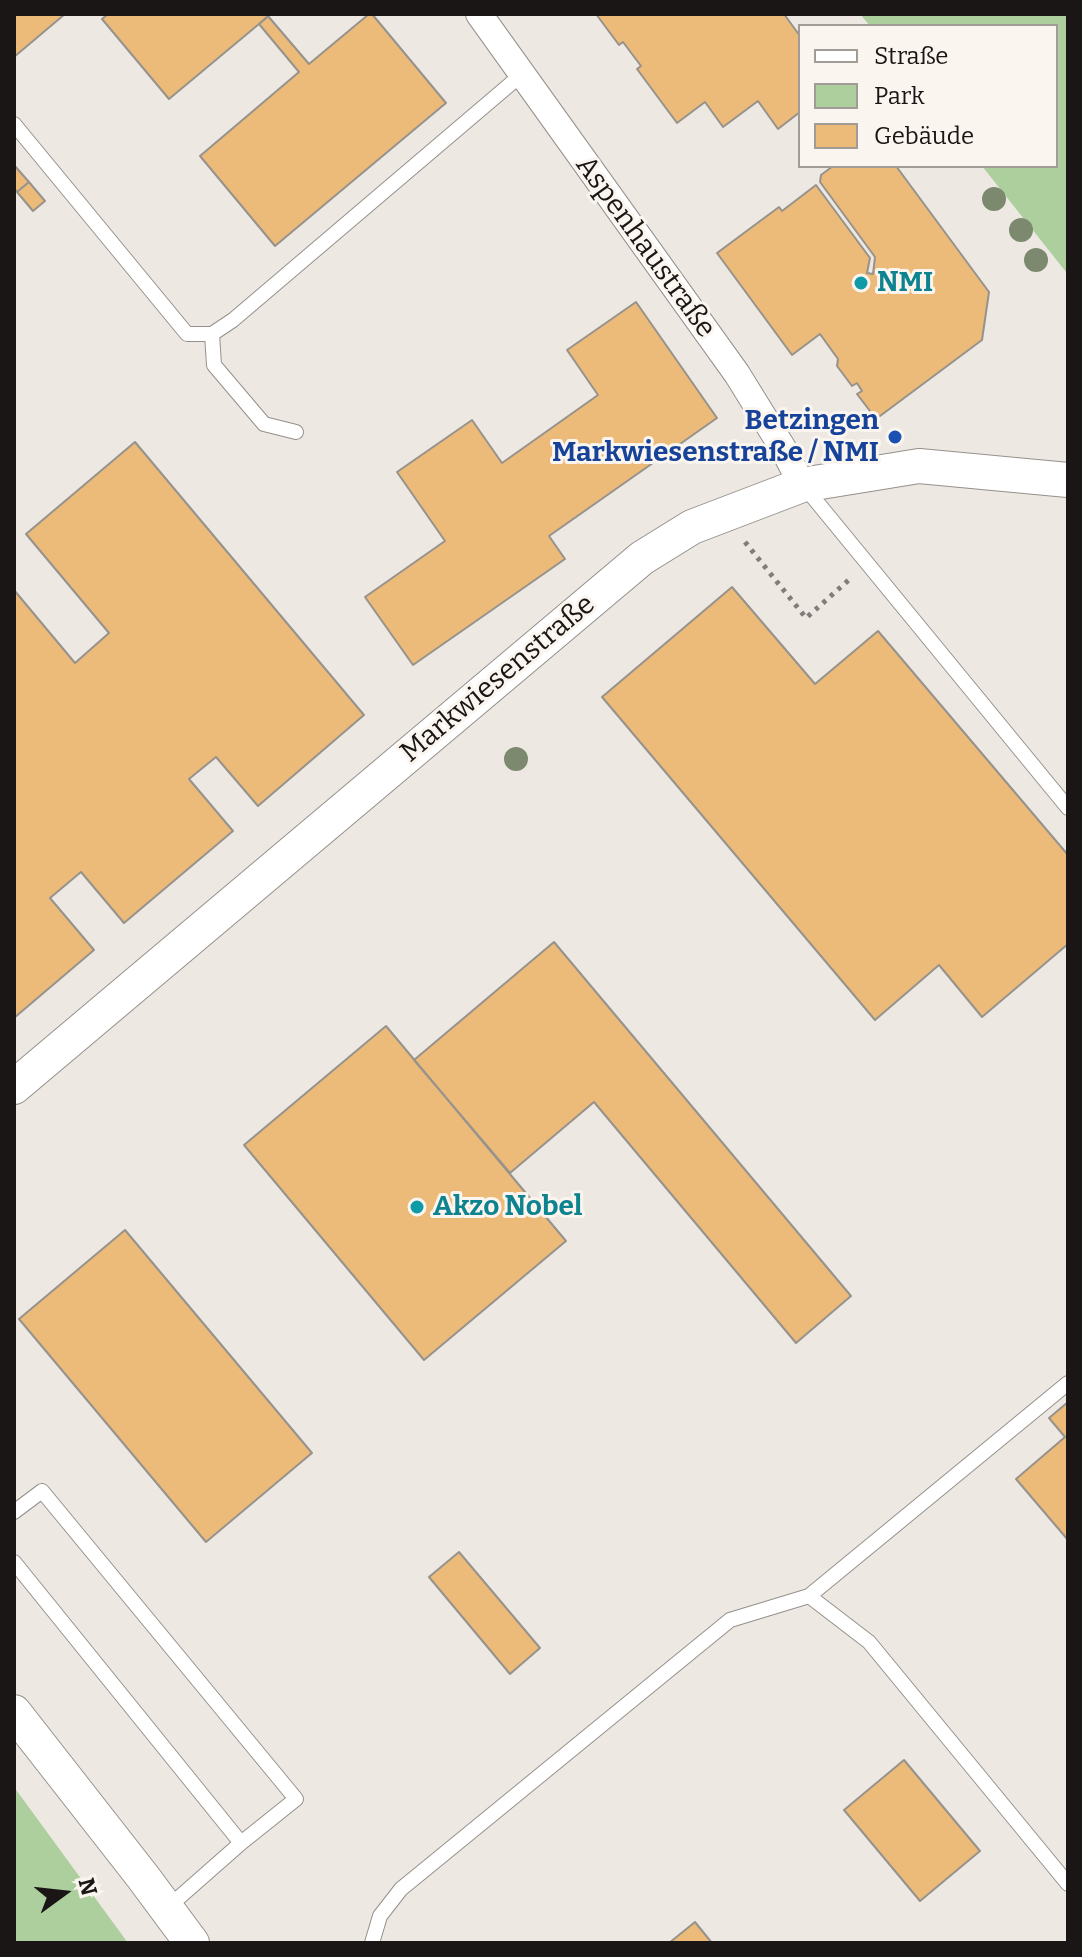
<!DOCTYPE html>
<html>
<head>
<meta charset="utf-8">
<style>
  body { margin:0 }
  #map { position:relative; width:1082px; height:1957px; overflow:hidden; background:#eee8e3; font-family:Bitter,serif }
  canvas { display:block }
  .frame { position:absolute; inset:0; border:16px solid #191615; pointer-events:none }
  .legend { position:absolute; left:798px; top:24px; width:260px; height:144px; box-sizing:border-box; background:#fbf5f0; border:2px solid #a19c98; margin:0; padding:10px 14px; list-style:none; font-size:24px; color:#191615 }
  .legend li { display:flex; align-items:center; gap:16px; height:40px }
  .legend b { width:40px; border:2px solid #a19c98 }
  .north { position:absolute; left:24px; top:1853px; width:80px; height:80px; -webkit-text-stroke:6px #fbf5f0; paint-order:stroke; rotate:75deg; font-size:22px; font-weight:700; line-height:32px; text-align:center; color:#191615 }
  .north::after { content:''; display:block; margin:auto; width:28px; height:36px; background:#191615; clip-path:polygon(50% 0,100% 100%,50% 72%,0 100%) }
</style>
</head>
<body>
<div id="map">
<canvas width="1082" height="1957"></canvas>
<div class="frame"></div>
<ul class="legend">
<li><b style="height:10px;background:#fff"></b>Straße</li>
<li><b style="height:22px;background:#adce9d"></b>Park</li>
<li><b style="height:22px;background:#ecba79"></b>Gebäude</li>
</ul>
<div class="north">N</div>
</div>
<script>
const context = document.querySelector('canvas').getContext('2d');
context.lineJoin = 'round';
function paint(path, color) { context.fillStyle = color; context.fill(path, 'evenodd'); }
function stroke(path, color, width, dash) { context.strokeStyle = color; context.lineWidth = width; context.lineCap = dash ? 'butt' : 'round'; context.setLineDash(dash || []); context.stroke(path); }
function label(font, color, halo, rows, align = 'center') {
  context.font = font + ' Bitter,serif'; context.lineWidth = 6; context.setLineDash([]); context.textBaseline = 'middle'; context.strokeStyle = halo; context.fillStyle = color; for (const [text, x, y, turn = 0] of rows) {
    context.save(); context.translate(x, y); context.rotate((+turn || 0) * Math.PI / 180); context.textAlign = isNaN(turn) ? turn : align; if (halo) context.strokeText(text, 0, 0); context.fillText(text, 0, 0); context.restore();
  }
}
const green = new Path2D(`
  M860 14H1068V272H1066L982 166H1056V26H870Z
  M14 1787 128 1943H14Z`);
const building = new Path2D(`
  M14 14H65L14 57Z
  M108 14H271L169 99 102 19Z
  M369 14H372L446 103 275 246 200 156 299 72 259 24 268 16 309 64Z
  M596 14H784L800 36V112L778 129 758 101 723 127 705 102 677 123 637 69 641 66 623 42 619 45Z
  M14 165 29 182 17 192 14 188Z
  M833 166H896L989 292 982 340 880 416 873 415 857 394 862 391 857 383 852 386 837 366 838 359 820 334 792 355 717 253 779 207 782 211 816 185 870 258 867 273 873 274 875 257 820 182 821 175Z
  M29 182 45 201 33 211 17 192Z
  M636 302 717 418 549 536 565 559 413 665 365 597 445 541 397 472 472 420 502 463 598 395 567 350Z
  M135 442 364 715 258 806 216 757 189 779 233 831 124 923 81 872 50 898 94 950 14 1018V590L75 663 109 633 26 534Z
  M732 587 815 684 878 631 1068 855V944L982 1017 939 965 875 1020 602 697Z
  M554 942 851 1296 796 1343 594 1102 510 1173 414 1060Z
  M386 1026 566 1241 424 1360 244 1145Z
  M125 1230 312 1453 206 1542 19 1319Z
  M1068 1402V1540L1016 1479 1065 1437 1049 1418Z
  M459 1552 540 1648 510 1674 429 1577Z
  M904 1760 980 1851 920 1901 844 1810Z
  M695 1922 712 1943H669Z`);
const path = new Path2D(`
  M745 542 806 618 851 578`);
const service = new Path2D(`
  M14 124 187 334H212L233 320 521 75
  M212 334 214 365 264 424 296 432
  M803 485 1068 808
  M14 1512 42 1491 296 1799 241 1843 166 1909
  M14 1562 241 1843
  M809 1596 1068 1383
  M372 1943 380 1916 401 1889 730 1620 809 1596 869 1642 1068 1884`);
const minor = new Path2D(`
  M479 14 737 374 784 450 802 485`);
const tertiary = new Path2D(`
  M14 1087 642 558 692 527 802 485 919 466 1068 480
  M14 1712 143 1877 192 1943`);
const trees = [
  [994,199],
  [1021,230],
  [1036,260],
  [516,759]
];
const markers = [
  [861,283,8,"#0f9aa8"],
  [895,437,8,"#1a4fb4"],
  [417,1207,8,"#0f9aa8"]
];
const streetNames = [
  ["Aspenhaustraße",645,247,54],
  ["Markwiesenstraße",498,679,-40]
];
const cultureNames = [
  ["NMI",877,283],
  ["Akzo Nobel",433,1207]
];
const transitNames = [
  ["Betzingen",879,421],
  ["Markwiesenstraße / NMI",879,453]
];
paint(green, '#adce9d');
paint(building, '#ecba79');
stroke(building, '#96928c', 2);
stroke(service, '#96908c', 16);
stroke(minor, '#96908c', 28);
stroke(tertiary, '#96908c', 36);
stroke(path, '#827d7b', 5, [4, 6]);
stroke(service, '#fff', 14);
stroke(minor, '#fff', 26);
stroke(tertiary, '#fff', 34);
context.fillStyle = '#7c896e';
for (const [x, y] of trees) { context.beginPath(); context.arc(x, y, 12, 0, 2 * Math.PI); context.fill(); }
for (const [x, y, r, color] of markers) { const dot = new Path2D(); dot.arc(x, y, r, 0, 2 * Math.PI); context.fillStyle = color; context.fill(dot); stroke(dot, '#fbf5f0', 3); }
label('28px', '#191615', '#fbf5f0', streetNames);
label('bold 28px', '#0d838f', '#fbf5f0', cultureNames, 'left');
label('bold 28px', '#164399', '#fbf5f0', transitNames, 'right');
</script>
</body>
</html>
